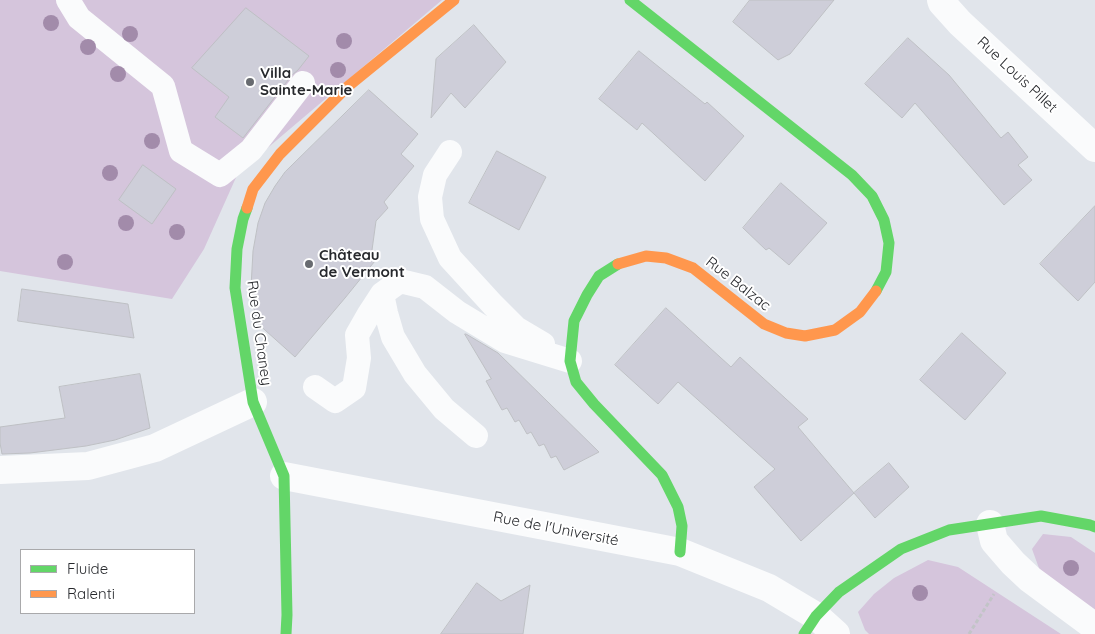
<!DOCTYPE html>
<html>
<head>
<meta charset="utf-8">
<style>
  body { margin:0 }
  #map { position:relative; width:1095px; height:634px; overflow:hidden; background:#e1e5eb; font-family:Quicksand,sans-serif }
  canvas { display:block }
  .legend { position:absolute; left:20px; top:549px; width:175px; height:65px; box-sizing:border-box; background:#fff; border:1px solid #a9a9ab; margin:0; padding:6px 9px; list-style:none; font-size:15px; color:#27292d }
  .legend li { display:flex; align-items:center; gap:10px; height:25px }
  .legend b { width:25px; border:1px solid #a9a9ab }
</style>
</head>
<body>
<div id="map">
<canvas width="1095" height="634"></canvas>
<ul class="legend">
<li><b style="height:6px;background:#63d668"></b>Fluide</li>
<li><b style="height:6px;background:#ff974d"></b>Ralenti</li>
</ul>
</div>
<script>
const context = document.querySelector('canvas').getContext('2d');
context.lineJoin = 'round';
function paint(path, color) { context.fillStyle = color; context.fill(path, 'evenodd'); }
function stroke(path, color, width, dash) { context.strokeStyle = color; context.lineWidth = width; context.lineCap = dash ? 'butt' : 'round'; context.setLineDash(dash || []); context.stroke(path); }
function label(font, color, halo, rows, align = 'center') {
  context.font = font + ' Quicksand,sans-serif'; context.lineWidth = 4; context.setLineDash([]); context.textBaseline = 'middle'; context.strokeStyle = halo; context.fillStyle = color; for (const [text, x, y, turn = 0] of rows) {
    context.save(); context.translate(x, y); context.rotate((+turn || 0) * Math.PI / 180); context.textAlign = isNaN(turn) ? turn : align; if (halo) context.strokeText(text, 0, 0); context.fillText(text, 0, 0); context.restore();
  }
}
const green = new Path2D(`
  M0 0H442L238 173 204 249 172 299 0 271Z
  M1043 534 1071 537 1095 553V612L1040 571 1032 549Z
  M928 560 958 567 1061 634H869L865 630 858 612 874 594 894 578Z`);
const building = new Path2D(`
  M750 0H834L790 54 778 60 733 22Z
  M246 8 309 56 298 70 292 75 243 138 215 117 229 97 192 68Z
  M474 25 506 62 465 108 451 93 431 118 436 59Z
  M908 38 949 75 1001 138 1008 132 1028 157 1018 165 1032 180 1004 205 915 103 902 118 865 84Z
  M639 51 705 104 707 102 744 136 705 181 642 123 637 130 599 99Z
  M369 90 418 134 401 154 414 166 384 202 388 208 376 221 372 250 379 256 345 298 295 357 256 322 251 287 253 251 258 223 265 203 275 186 285 172Z
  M497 151 546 177 519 230 469 203Z
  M143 165 176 189 152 224 119 200Z
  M781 183 827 223 789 265 769 248 766 250 743 228Z
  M1095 206V282L1078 301 1040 264Z
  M22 289 128 304 134 338 18 321Z
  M666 308 731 367 740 357 808 419 798 427 854 493 801 541 754 487 775 469 678 382 658 404 615 365Z
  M962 333 1006 373 965 420 920 380Z
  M465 334H466L498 353 599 452 564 470 556 456 551 458 544 444 539 446 531 432 527 434 519 420 515 422 507 408 502 410 486 381 491 379Z
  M140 374 150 428 115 440 86 446 30 453 2 454 0 443V427L65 418 59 387Z
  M889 463 909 487 875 518 854 493Z
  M477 583 501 601 530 585 523 634H441Z`);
const path = new Path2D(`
  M969 634 994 594`);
const lane = new Path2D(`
  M68 0 79 18 163 86 181 151 220 175 251 150 303 83
  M450 152 435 175 430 197 432 219 450 258 493 305 516 328 543 344
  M382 294 386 313 393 337 415 374 444 409 476 436
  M315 387 335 401 354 388 359 358 357 335 369 314 382 294 400 281 425 287 457 312 505 341 570 361`);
const street = new Path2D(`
  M941 0 942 3 960 23 1095 148
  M0 470 88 466 155 448 253 402
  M284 476 680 552 769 588 816 616 836 634
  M990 524 994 541 1013 563 1030 579 1095 627`);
const fast = new Path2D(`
  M630 0 852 175 872 196 884 220 889 243 886 272 876 291
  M247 208 243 219 237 249 235 288 253 402 284 476 287 615 286 634
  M618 264 599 276 587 295 574 321 570 361 576 382 594 404 662 475 678 507 682 526 680 552
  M804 634 816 616 839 592 901 549 949 530 1041 516 1090 525 1095 527`);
const slow = new Path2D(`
  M247 208 253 189 280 154 346 88 454 0
  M618 264 646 256 666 258 693 268 764 324 786 333 805 336 835 330 860 312 876 291`);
const trees = [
  [51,23],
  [130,34],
  [344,41],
  [88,47],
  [338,70],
  [118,74],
  [152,141],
  [110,173],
  [126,223],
  [177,232],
  [65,262],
  [1071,568],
  [920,593]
];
const markers = [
  [250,82,5,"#686b70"],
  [309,264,5,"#686b70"]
];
const poiNames = [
  ["Villa",260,73],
  ["Sainte-Marie",260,90],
  ["Château",319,255],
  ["de Vermont",319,272]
];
const streetNames = [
  ["Rue Louis Pillet",1017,75,43],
  ["Rue Balzac",738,284,38],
  ["Rue du Chaney",259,333,82],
  ["Rue de l'Université",556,529,11]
];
paint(green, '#d5c5dc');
paint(building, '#ceced9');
stroke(building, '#bec0c4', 1);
stroke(path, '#c2c4c7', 3, [4, 2.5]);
stroke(lane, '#fafbfc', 24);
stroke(street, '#fafbfc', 28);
stroke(fast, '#63d668', 11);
stroke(slow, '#ff974d', 11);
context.fillStyle = '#a28baa';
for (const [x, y] of trees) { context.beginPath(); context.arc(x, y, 8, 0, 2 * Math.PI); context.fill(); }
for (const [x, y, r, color] of markers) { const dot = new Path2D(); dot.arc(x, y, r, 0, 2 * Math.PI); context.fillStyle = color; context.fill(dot); stroke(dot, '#fff', 2); }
label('bold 15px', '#27292d', '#fff', poiNames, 'left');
label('15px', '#27292d', '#fff', streetNames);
</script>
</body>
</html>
